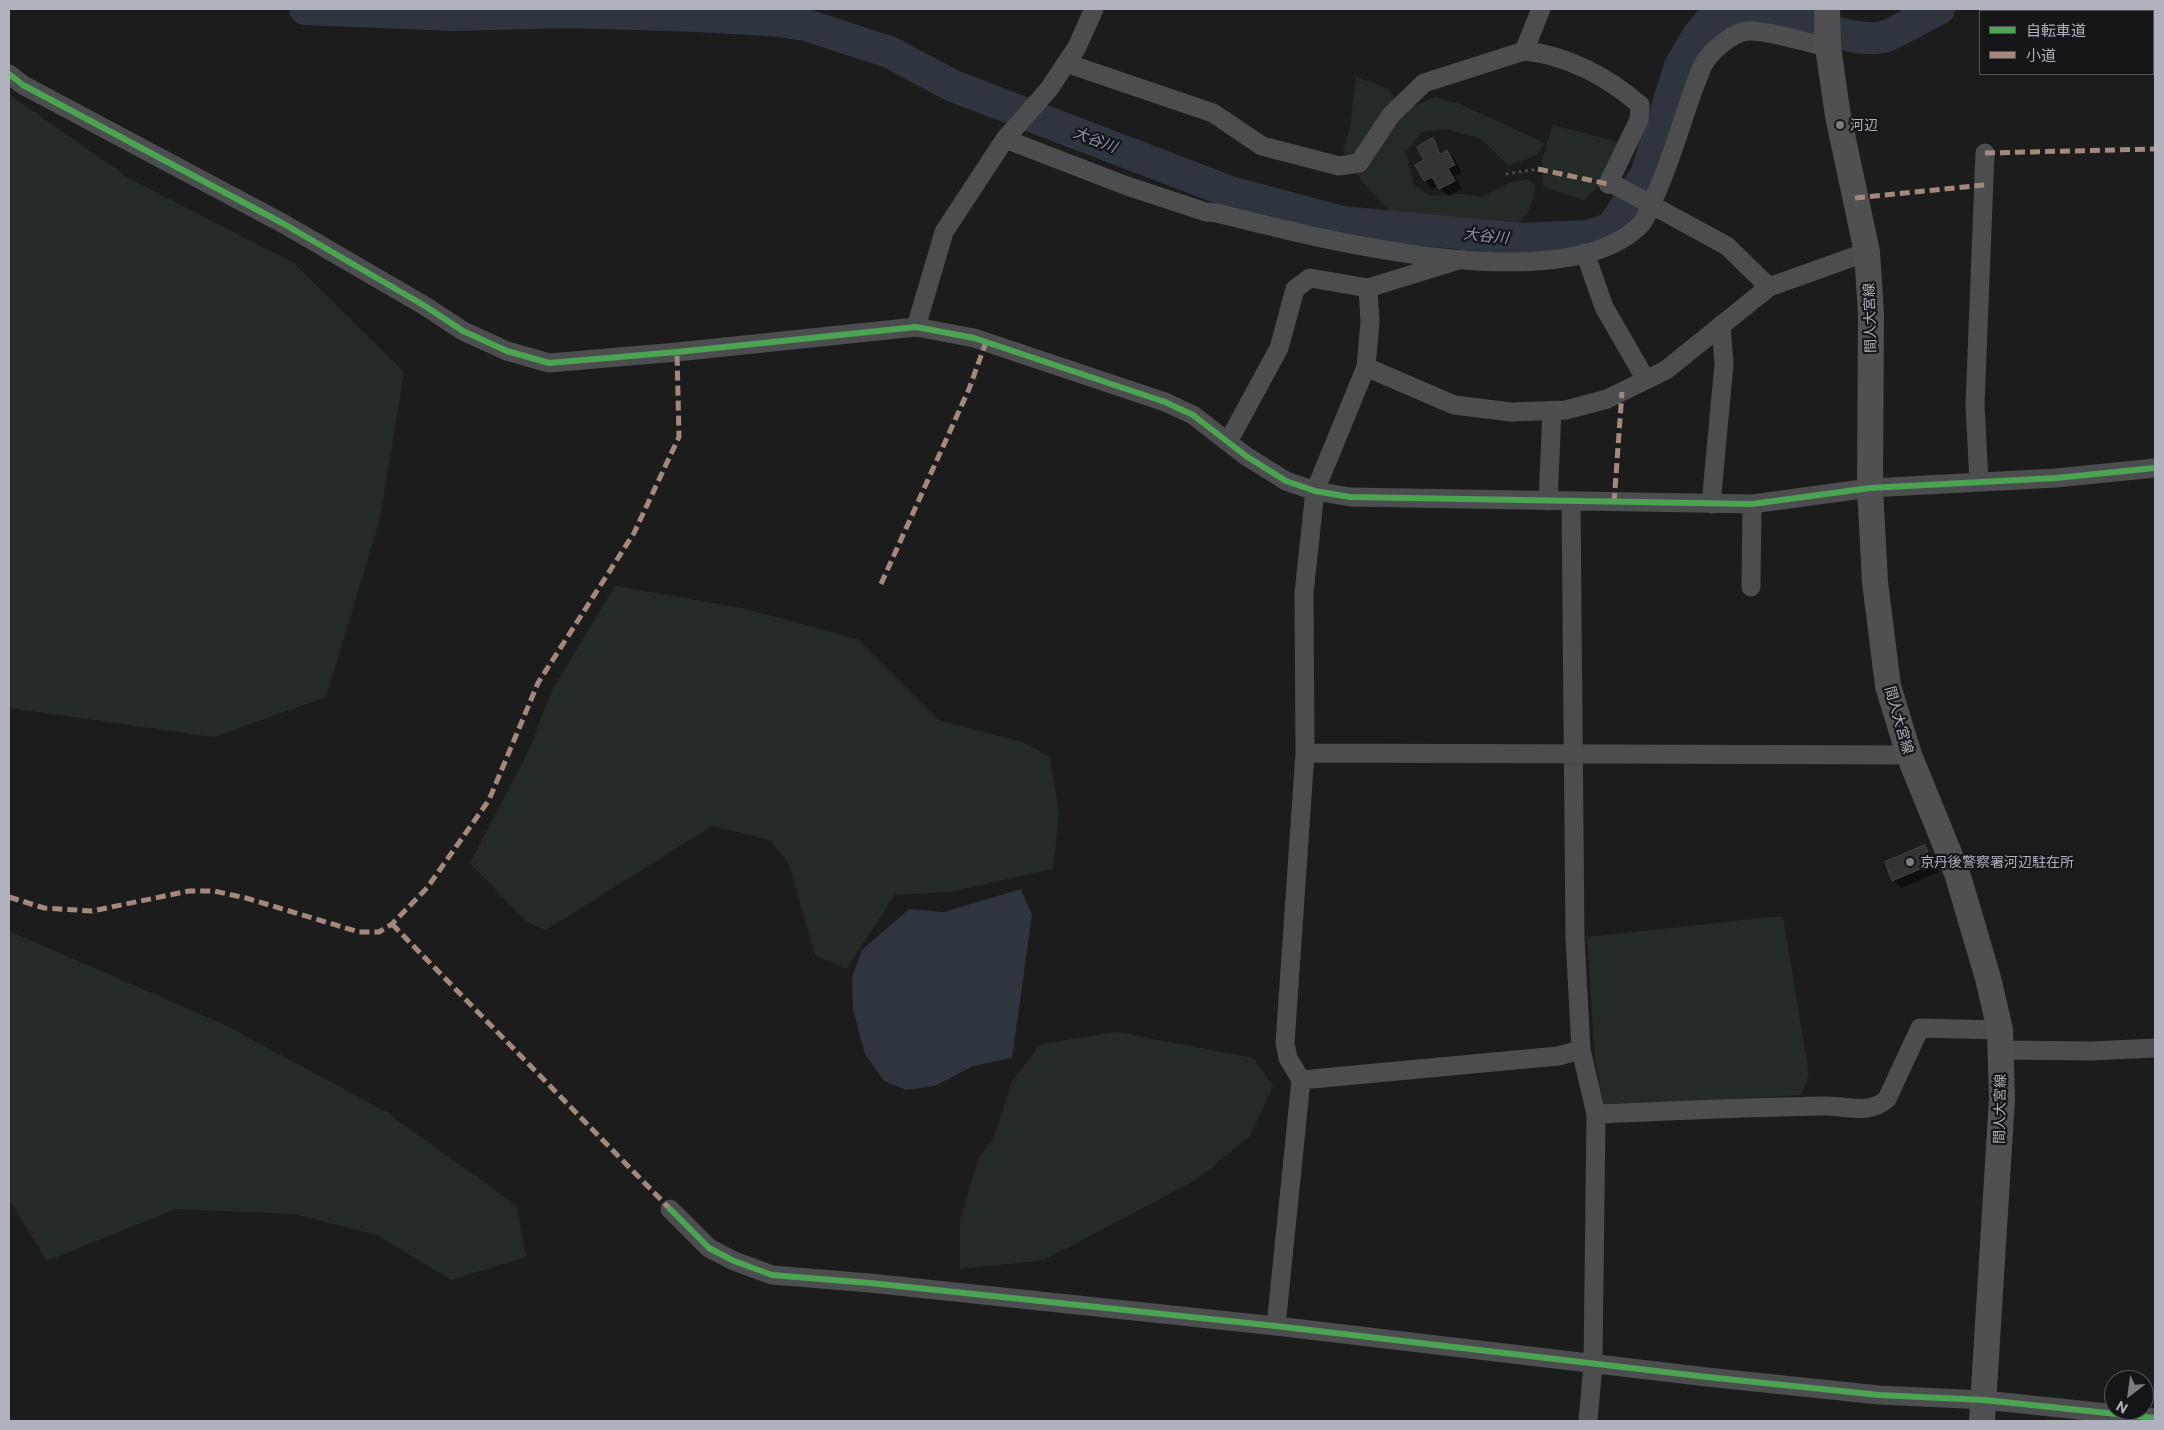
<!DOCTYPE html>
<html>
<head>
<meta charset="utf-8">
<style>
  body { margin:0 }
  #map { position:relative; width:2164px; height:1430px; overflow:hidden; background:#1c1c1c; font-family:Commissioner,"Noto Sans JP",sans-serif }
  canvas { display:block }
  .frame { position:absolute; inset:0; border:10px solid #afb1bc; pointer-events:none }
  .legend { position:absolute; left:1979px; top:10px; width:175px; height:65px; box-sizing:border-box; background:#161618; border:1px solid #53545a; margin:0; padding:6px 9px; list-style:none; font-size:15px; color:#afb1bc }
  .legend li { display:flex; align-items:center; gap:10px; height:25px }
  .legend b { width:25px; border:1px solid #53545a }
  .north { position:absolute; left:2104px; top:1370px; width:50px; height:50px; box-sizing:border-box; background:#161618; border:1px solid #53545a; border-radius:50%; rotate:210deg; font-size:14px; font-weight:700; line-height:20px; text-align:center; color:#afb1bc }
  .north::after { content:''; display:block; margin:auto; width:18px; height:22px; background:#7c7d84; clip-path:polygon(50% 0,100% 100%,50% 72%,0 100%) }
</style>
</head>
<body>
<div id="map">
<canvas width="2164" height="1430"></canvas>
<div class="frame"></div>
<ul class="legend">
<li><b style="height:6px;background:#4ca352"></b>自転車道</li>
<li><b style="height:6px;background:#a5887d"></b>小道</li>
</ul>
<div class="north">N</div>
</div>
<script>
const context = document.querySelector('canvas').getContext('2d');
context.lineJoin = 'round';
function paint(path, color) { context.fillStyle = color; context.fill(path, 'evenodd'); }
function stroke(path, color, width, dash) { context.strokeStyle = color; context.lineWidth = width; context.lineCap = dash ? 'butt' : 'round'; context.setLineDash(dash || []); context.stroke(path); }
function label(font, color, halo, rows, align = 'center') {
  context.font = font + ' Commissioner,"Noto Sans JP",sans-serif'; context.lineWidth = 4.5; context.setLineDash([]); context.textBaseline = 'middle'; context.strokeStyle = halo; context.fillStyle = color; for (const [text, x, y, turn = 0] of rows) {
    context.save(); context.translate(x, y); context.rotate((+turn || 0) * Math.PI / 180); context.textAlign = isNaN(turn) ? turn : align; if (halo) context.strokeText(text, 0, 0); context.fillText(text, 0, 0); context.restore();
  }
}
const green = new Path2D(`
  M1356 77 1386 88 1407 109 1435 97 1460 104 1545 143 1538 154 1509 166 1480 138 1444 129 1422 132 1406 152 1414 186 1431 196 1460 194 1481 197 1509 183 1529 179 1536 187 1530 209 1513 231 1396 218 1363 183 1343 151 1350 127Z
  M9 94 130 179 294 263 404 372 380 519 326 697 214 737 9 708Z
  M1553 125 1618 142 1602 182 1584 200 1543 187 1542 160Z
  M615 586 742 608 857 639 938 720 1022 742 1050 757 1059 814 1053 869 950 892 895 895 846 969 815 955 789 864 770 840 712 826 546 930 527 922 470 863 529 750 552 690Z
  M1783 916 1809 1075 1801 1095 1604 1106 1595 1059 1587 937Z
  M9 931 223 1024 385 1111 517 1206 526 1257 451 1280 377 1235 294 1214 176 1209 47 1261 9 1200Z
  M1117 1032 1253 1058 1273 1086 1250 1136 1196 1180 1044 1260 960 1269V1221L978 1159 994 1137 1012 1081 1041 1044Z`);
const water = new Path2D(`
  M1021 889 1032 915 1012 1058 973 1066 935 1086 906 1090 884 1081 865 1054 853 1010 852 977 862 950 909 909 944 912Z`);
const shadow = new Path2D(`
  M1432 140 1443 154 1447 151 1455 159 1462 173 1455 176 1462 189 1448 196 1438 185 1432 189 1425 181 1416 165 1425 161Z
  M1924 847 1932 855 1939 872 1901 888 1893 880Z`);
const river = new Path2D(`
  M305 9 454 15 570 12 697 16 769 20 806 25 889 52 953 86 1230 192 1342 222 1520 239 1588 236 1612 228 1646 175 1680 66 1697 37 1710 21 1728 11 1757 9
  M1759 9C1795 14 1850 45 1883 37 1896 34 1924 15 1939 9`);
const building = new Path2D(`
  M1433 138 1440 154 1447 150 1455 165 1448 168 1455 181 1439 189 1432 177 1424 181 1415 165 1424 160 1417 147Z
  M1925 845 1932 864 1892 881 1885 862Z`);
const path = new Path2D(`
  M1506 174 1538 169`);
const street = new Path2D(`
  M1524 51C1567 55 1608 77 1640 105L1639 120 1608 184 1615 185 1727 246 1769 287
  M1066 63 1213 113 1262 146 1339 166 1359 163 1391 115 1424 83 1524 51 1541 9
  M9 74 23 85 284 224 425 306 463 331 507 351 549 363 677 352 916 327 974 338 1165 402 1193 415 1246 456 1286 481 1315 491 1350 497 1752 504 1870 488 2056 478 2155 468
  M1005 139 1127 186 1206 212 1217 213C1312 237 1568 304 1642 223 1647 217 1650 207 1653 200 1674 157 1684 109 1703 65 1711 51 1731 33 1748 31 1769 30 1806 43 1828 47
  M1585 253 1604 307 1646 380
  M916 327 944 232 1005 139 1049 89 1077 47 1094 9
  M1366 367 1454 405 1511 412 1566 410 1607 399 1666 370 1769 287 1867 252
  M1228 442 1279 348 1295 289 1310 278 1368 288
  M1979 482 1975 405 1985 153
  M1548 501 1552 411
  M1571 502 1575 938 1581 1050 1596 1114 1593 1364 1588 1421
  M1711 504 1724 364 1721 325
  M1751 587 1752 504
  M1305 753 1909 755
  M2001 1050 2091 1051 2155 1048
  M1301 1080 1558 1056 1581 1050
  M1596 1114C1672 1111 1749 1107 1825 1106 1847 1106 1869 1115 1887 1099L1920 1028 2000 1030
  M670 1209 709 1248 734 1261 772 1275 870 1283 1276 1326 1707 1377 1879 1395 1984 1400 2155 1418
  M1276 1326 1301 1080 1288 1058 1285 1043 1305 753 1304 593 1315 491 1366 367 1370 322 1368 288 1462 259`);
const secondary = new Path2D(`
  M1827 9 1828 47 1838 116 1867 252 1871 314 1870 488 1875 582 1888 686 1909 755 1957 873 1988 978 2000 1030 2002 1099 1982 1421`);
const quiet = new Path2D(`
  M1985 153 2155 149
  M1538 169 1608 184
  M1855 198 1984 185
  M1614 503 1622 392
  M881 584 969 389 986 342
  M9 897 44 908 92 911 189 891H214L246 898 359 932H379L392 924 427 888 489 800 538 683 634 533 679 437 677 352
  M392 924 670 1209`);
const cycleway = new Path2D(`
  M9 74 23 85 284 224 425 306 463 331 507 351 549 363 677 352 916 327 974 338 1165 402 1193 415 1246 456 1286 481 1315 491 1350 497 1752 504 1870 488 2056 478 2155 468
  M670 1209 709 1248 734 1261 772 1275 870 1283 1276 1326 1707 1377 1879 1395 1984 1400 2155 1418`);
const markers = [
  [1840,125,5,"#7c7d84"],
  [1910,862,5,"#7c7d84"]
];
const poiNames = [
  ["河辺",1850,125],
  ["京丹後警察署河辺駐在所",1920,862]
];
const streetNames = [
  ["間人大宮線",1870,318,-92],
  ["間人大宮線",1899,720,74],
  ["間人大宮線",2000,1109,-89]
];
const waterNames = [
  ["大谷川",1095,140,21],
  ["大谷川",1486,236,6]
];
paint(green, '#242b26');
paint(water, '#2f353e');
paint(shadow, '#0007');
stroke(river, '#2f353e', 32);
paint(building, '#343435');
stroke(building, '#454548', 1);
stroke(path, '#4d4e51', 3, [2.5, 4]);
stroke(street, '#4c4d4f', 19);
stroke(secondary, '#505053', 26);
stroke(quiet, '#a5887d', 5, [10, 5]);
stroke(cycleway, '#4ca352', 6);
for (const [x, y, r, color] of markers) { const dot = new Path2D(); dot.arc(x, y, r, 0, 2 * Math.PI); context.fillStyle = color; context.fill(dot); stroke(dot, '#161618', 2); }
label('14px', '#afb1bc', '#161618', poiNames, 'left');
label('14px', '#afb1bc', '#161618', streetNames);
label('italic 15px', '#8999b3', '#161618', waterNames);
</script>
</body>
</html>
